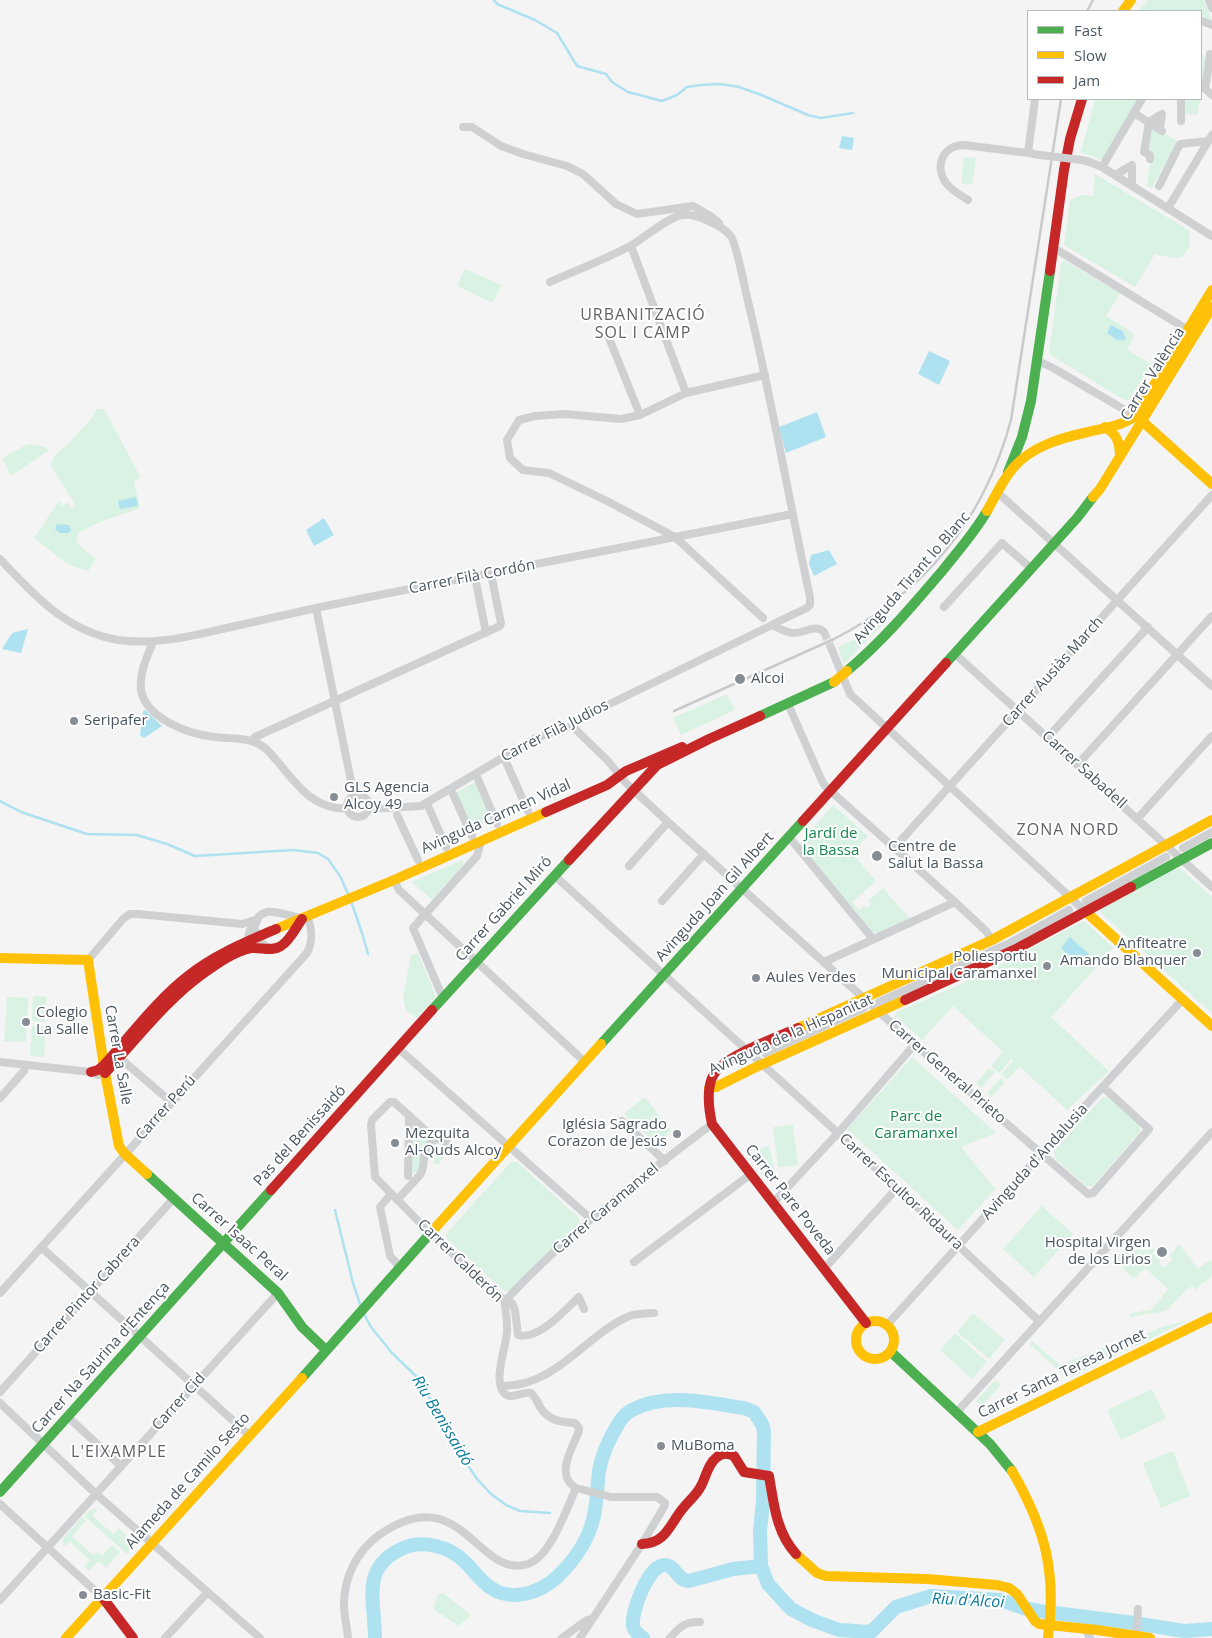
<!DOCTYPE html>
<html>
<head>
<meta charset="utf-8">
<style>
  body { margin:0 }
  #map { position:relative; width:1212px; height:1638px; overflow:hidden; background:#f4f4f4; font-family:"Open Sans",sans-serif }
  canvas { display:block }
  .legend { position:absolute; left:1027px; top:10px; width:175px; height:90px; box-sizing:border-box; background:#fff; border:1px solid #b7bbc0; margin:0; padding:6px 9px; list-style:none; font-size:15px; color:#4a5661 }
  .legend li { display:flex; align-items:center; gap:10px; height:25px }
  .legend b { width:25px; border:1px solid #b7bbc0 }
</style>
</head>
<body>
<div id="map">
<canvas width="1212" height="1638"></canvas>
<ul class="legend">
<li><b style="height:6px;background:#4caf50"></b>Fast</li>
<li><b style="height:6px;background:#ffc107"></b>Slow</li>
<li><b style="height:6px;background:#c62828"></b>Jam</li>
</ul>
</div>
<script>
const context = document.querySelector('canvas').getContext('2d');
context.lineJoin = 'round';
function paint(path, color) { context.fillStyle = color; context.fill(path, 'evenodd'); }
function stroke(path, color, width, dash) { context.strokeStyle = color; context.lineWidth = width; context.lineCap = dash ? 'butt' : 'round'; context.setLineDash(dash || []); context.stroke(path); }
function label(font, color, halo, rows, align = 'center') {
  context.font = font + ' "Open Sans",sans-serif'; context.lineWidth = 4; context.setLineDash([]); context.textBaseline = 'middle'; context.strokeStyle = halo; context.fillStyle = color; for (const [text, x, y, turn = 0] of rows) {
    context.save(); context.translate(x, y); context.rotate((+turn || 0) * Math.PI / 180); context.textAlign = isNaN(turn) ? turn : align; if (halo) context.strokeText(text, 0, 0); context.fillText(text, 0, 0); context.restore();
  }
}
const green = new Path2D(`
  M1149 0H1204L1212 21 1201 16V11H1138Z
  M1203 56 1207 58 1201 92V57Z
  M1095 99H1139L1102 160 1081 152Z
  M1183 99H1200L1197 115 1184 114Z
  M1153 127 1178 142 1169 162 1162 169 1152 188 1147 186 1151 155 1147 151 1149 136Z
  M964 157 976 158 972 185 961 183Z
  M1095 174 1190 231 1189 248 1182 257 1172 258 1155 254 1135 287 1064 245 1070 200 1082 195 1093 196Z
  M1065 261 1120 293 1106 316 1135 334 1127 350 1151 364 1129 400H1124L1051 355 1049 353 1061 263Z
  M465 269 501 285 493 303 457 286Z
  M97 409H104L141 478 134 481 140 508 95 524 77 534V542L83 549 96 559 88 571C67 567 51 551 34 538L59 501 62 506 68 503 71 508 76 506 51 466 54 456 67 445 92 418Z
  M28 444 46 447 48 451 11 476 2 458Z
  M892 615 844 664 838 647 857 638Z
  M727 694 735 710 681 735 673 718Z
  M475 782 492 820 470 829 454 794Z
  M833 805 868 836 852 853 876 881 852 902 859 910 864 906 866 909 871 905 868 901 883 888 910 919 878 933 872 932 849 903 844 901 799 844Z
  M462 860 464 864 432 900 412 882Z
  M1178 868 1182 870 1212 897V1014L1100 912 1101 909Z
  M1082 922H1085L1114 948 1051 1017 1109 1071 1067 1110 1020 1067 1007 1080 1001 1074 1013 1061 1011 1059 999 1073 991 1066 1003 1052 953 1006 922 1040 895 1016 897 1012 961 984Z
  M418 953 436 997 417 1018 406 1010 403 997 411 955Z
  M33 996 47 997 45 1022 32 1021Z
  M7 997 28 998 26 1042 4 1041Z
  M32 1025 46 1026 44 1057 30 1056Z
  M912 1057 996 1133 961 1147 995 1189 958 1230 847 1129Z
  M989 1068 995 1072 981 1088 976 1083Z
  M1001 1078 1005 1082 992 1097 987 1093Z
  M645 1097 671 1131 655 1143 625 1115V1112Z
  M1104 1097 1110 1098 1140 1126V1132L1092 1186H1086L1056 1159 1054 1152 1056 1149 1101 1099Z
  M412 1125H415L428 1136 429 1141 423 1147 418 1172H415L411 1176Z
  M793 1125 798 1165 778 1167 773 1127Z
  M769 1146 775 1172 762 1175 757 1149Z
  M439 1150 443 1153V1159L437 1165 433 1164 435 1152Z
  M511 1162H517L579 1218V1223L509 1291H504L447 1239 446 1234Z
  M1042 1206 1073 1234 1034 1277 1003 1249Z
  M1179 1244 1198 1269 1207 1262 1212 1260V1275L1205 1283 1203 1282 1196 1290 1192 1286 1186 1290 1166 1311 1130 1317 1129 1314 1152 1309 1168 1289 1145 1268 1134 1279C1127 1273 1106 1252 1128 1250 1137 1249 1144 1252 1153 1249L1155 1250 1152 1253 1161 1261 1159 1263 1164 1268 1172 1260 1170 1256Z
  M973 1313 1005 1340 989 1359 957 1332Z
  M1189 1320 1071 1377H1066L1029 1344 1032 1341 1060 1365 1117 1343 1134 1340 1162 1327Z
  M955 1333 987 1362 972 1379 940 1350Z
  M995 1380 1001 1385 982 1406 976 1401Z
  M1152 1389 1166 1418 1121 1440 1107 1410Z
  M1173 1451 1190 1496 1161 1508 1143 1463Z
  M97 1508 93 1516 113 1534 119 1528 127 1536 124 1540 129 1544 133 1541 136 1544 127 1554 84 1516 90 1510Z
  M82 1517 86 1520 72 1537 94 1555 97 1552 102 1556 112 1545 120 1552 106 1568 98 1561 89 1571 84 1566 90 1560 70 1542 63 1547V1538Z
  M443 1593 471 1615 459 1626 433 1609 438 1594Z`);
const water = new Path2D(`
  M842 136 854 138 852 150 839 148Z
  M1111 325 1124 332 1123 334 1126 337 1125 340 1122 341 1120 339 1119 341 1107 333Z
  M929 351 950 361 939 385 918 374Z
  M817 412 826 437 786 453 779 427Z
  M136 497 138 506 120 509 118 501Z
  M324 518 334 535 314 546 306 530Z
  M57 524 69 525 71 530 68 533H60L55 529Z
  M829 550 837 564 814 576 809 564 811 555Z
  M28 629 21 653 2 649 12 633Z
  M145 710 162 726 144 738 140 735 143 711Z
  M1070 937 1091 956 1082 966 1061 948Z`);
const stream = new Path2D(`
  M494 0 497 4 535 20 557 33 577 66 606 74 612 82 628 92 662 101 677 95 687 87 701 85 720 84 739 87 759 94 808 115 821 118 853 113
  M0 801 21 812 87 834 137 835 167 844 195 856 294 850 318 853 328 859 340 876 349 896
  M351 901 363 936 368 954
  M335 1210 353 1283 361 1307
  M363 1312 371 1327 392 1353 419 1379 457 1449 477 1479 491 1494 506 1505 520 1511 550 1513`);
const river = new Path2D(`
  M375 1638C375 1601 360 1569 401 1549 422 1539 448 1546 464 1561 479 1576 489 1594 512 1595 529 1595 545 1588 557 1577 573 1562 587 1542 593 1520 597 1504 597 1488 599 1471 602 1455 609 1439 617 1426 621 1419 625 1413 632 1410 666 1392 709 1403 744 1408L754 1412 762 1424 764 1431 763 1500 760 1532 761 1566 768 1584 791 1609 812 1620 839 1630 871 1632 896 1607 931 1596 1001 1600 1023 1608 1039 1611 1134 1623 1184 1631 1212 1629
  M643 1638C639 1635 634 1631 633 1626 631 1612 648 1566 664 1565 676 1564 676 1581 689 1581L733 1569 761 1566`);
const streetTunnel = new Path2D(`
  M824 632 832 650`);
const street = new Path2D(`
  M1209 0 1212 8
  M1201 21 1212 25
  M1210 54C1209 66 1207 77 1205 89L1212 95
  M1035 99 1028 153 1040 155
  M1181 99V121
  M1134 113 1162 131
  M463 127H472L501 146 523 154 567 166 583 174 616 204 637 214 693 206 712 217 719 223
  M1150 159V155L1144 152 1149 122 1162 114 1160 129
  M1082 160 1090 162 1102 167 1212 236
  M1102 167 1142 99
  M1115 175 1132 165V186
  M1159 186 1180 144 1208 141
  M968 200C960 195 951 190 946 183 934 166 943 145 964 145L1028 153
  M1168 208 1212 135
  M631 246 686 393
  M1052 249 1059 251 1188 330
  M550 282C577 270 604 260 630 246 643 239 668 217 682 215 695 213 721 225 730 235 735 240 744 283 746 293 771 394 788 496 810 597V605L807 608 773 624
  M609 338 640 415
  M1036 360 1053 368 1137 417
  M998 493 1212 686
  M0 559C35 596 66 631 118 640 154 645 187 637 222 629 253 622 284 615 316 608 474 575 633 546 792 514
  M475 577 486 633
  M944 607 1002 543 1032 569
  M316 608 354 796
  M763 618 675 537 607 501 549 473 523 470 510 458 507 440 519 420 535 416 564 414 621 419 640 415 686 393 765 375
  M772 625C778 628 785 632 792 633 803 634 815 623 824 632
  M153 642C147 657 139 673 141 690 146 719 189 734 214 737 230 739 249 737 262 746 269 750 273 757 278 762 298 786 313 809 348 809
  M832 650 850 694 1086 912
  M955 654 1212 887
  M788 704 822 781 825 786 955 902 986 931 992 940
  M572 726 608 761 626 783 668 822 918 1047 1088 1194 1093 1193 1149 1129 1103 1087
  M1048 737 1148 627
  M252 741 255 737 500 626 501 623 491 574
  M506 762 528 811
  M1078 764 1212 616
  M478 779 497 824
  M453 794 472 836
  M347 806a11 11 0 1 1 22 0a11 11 0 1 1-22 0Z
  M429 808 446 847
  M368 809 421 806 536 738 572 726 589 714 772 625
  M397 815 418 860
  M1138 818 1212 736
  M789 837 873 939
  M894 848 1212 495
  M1183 848 1212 832
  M629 866 668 822
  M555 876 838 1133 1039 1321
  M394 880 399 890 585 1062
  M662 901 704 854
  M1086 901 1166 857
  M248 941C248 934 250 927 256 923
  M269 948C254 941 247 918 267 912 275 910 293 917 301 918
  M88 960 123 919 130 914H138L242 924 258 919
  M824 962 955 902
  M443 998 413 928 477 856 481 841
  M879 1002 1010 943 1069 910
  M399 1049 591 1219
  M765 1053 864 1008
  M120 1058 171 1102
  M0 1062 91 1072 98 1075 105 1073
  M0 1098 24 1071 25 1065
  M622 1121 665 1161
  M448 1144 442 1140 435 1139 394 1102H390L372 1120 371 1125 375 1177 430 1233 505 1301 512 1303 515 1310 518 1335C538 1341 565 1310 579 1297L584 1309
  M408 1176 409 1116
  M391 1194 380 1207 390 1256 400 1267
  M397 1200 420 1175C428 1161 418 1153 435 1139
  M773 1203 838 1133 915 1044
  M41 1247 249 1435
  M634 1262 751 1174
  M824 1269 897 1188
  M0 1293 307 953C313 942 312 928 307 916
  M505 1301C505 1311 508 1321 507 1332 506 1347 492 1383 505 1394 512 1400 523 1391 531 1393 535 1397 538 1402 540 1407 549 1421 560 1422 575 1423L579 1428V1431C573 1447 554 1475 576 1488L611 1497H657L665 1503 664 1507 642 1544 580 1638
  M505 1301C567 1234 640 1178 712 1124
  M887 1325 1041 1154 1183 999
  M501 1386C555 1387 584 1337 627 1317 635 1313 645 1314 654 1313
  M0 1392 174 1198
  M0 1403 96 1494 260 1638
  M956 1413 1212 1132
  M68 1417 121 1466
  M0 1504 103 1598
  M0 1600 278 1293
  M1085 1628 1090 1638
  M1136 1636 1138 1609
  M165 1638 208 1592
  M348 1638C347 1627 344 1615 344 1604 344 1577 357 1551 379 1535 462 1477 477 1580 528 1564 551 1556 566 1510 576 1488
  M562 1638 587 1620 592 1619
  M670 1638C679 1628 685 1621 700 1622`);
const fast = new Path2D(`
  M1008 472 1022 437 1031 401 1050 271
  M946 663 1077 518 1093 497
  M847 671C883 641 913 605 943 570 958 551 975 532 987 511
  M760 716 834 682
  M1131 887 1212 843
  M432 1010 569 860
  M601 1044 803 821
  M147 1174 278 1293 302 1327 326 1350
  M891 1352 990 1444 1012 1471
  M302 1378 435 1228
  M0 1492 271 1190`);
const slow = new Path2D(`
  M1123 11 1131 0
  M1142 421 1212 484
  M1105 427C1117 434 1120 443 1120 457
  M1093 497 1100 489 1212 307
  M987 511C995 497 1002 481 1013 468 1032 446 1061 438 1088 432 1104 428 1122 426 1135 416L1212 290
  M1086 912 1212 1026
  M276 929 394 880 546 812
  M0 958 88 960 105 1073 119 1146 125 1154 147 1174
  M798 1028 992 940 1212 820
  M709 1088 716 1087 754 1068 905 1000
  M435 1228 601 1044
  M856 1340a19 19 0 1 1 38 0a19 19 0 1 1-38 0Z
  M978 1432 1212 1317
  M796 1554 817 1573 826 1576 927 1579 997 1585 1009 1588 1017 1594 1035 1621 1039 1624 1097 1630 1150 1638
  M66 1638 302 1378`);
const jam = new Path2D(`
  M1050 271 1064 170 1070 139 1082 99
  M546 812 607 785 626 771 682 747
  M803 821 946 663
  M569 860 657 765 709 739 760 716
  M905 1000 1018 948 1131 887
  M798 1028C778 1037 724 1056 714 1074 706 1087 709 1110 712 1124L866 1323
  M91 1072 98 1070 104 1065C131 1035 156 1001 188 976 214 955 246 942 276 929
  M105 1073C137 1039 166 1000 204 973 218 963 235 951 251 948 261 947 272 952 281 946 290 941 296 927 302 919
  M271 1190 432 1010
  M642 1544C667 1543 670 1523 684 1507 690 1500 697 1494 701 1486 706 1477 708 1464 716 1458 721 1453 728 1453 734 1456L744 1472 769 1476C774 1504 776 1532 796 1554
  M103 1598 133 1638`);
const rail = new Path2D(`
  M1087 11 1093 0
  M674 711 834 639C926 592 984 520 1011 420L1061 99`);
const streetBridge = new Path2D(`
  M1040 155 1082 160`);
const slowBridge = new Path2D(`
  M834 682 847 671
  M1012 1471C1045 1528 1057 1572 1048 1638`);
const markers = [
  [740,679,6,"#868d94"],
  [74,721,5,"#868d94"],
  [334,797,5,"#868d94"],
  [877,856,6,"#868d94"],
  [1197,953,5,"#868d94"],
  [1047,966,5,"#868d94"],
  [756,978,5,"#868d94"],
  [26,1022,5,"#868d94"],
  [677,1134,5,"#868d94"],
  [395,1143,5,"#868d94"],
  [1162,1252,6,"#868d94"],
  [661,1446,5,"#868d94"],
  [83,1595,5,"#868d94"]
];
const streetNames = [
  ["Carrer València",1153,374,-58],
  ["Carrer Filà Cordón",472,577,-11],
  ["Avinguda Tirant lo Blanc",912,578,-49],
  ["Carrer Ausiàs March",1053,672,-48],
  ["Carrer Filà Judios",555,731,-27],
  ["Carrer Sabadell",1084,770,42],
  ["Avinguda Carmen Vidal",496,817,-24],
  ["Avinguda Joan Gil Albert",715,897,-48],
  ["Carrer Gabriel Miró",504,909,-48],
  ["Avinguda de la Hispanitat",791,1035,-24],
  ["Carrer La Salle",118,1055,80],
  ["Carrer General Prieto",947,1072,41],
  ["Carrer Perú",166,1108,-48],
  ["Pas del Benissaidó",300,1136,-48],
  ["Avinguda d'Andalusia",1035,1162,-48],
  ["Carrer Escultor Ridaura",901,1192,43],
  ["Carrer Pare Poveda",790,1200,52],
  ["Carrer Caramanxel",606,1209,-40],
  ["Carrer Isaac Peral",239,1237,42],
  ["Carrer Calderón",460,1261,44],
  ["Carrer Pintor Cabrera",87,1295,-48],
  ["Carrer Na Saurina d'Entença",101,1358,-48],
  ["Carrer Santa Teresa Jornet",1062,1374,-26],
  ["Carrer Cid",179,1402,-48],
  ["Alameda de Camilo Sesto",188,1481,-48]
];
const poiNames = [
  ["Alcoi",751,679],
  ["Seripafer",84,721],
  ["GLS Agencia",344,788],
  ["Alcoy 49",344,805],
  ["Centre de",888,847],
  ["Salut la Bassa",888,864],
  ["Anfiteatre",1187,944,"right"],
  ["Amando Blanquer",1187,961,"right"],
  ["Poliesportiu",1037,957,"right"],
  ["Municipal Caramanxel",1037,974,"right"],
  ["Aules Verdes",766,978],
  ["Colegio",36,1013],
  ["La Salle",36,1030],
  ["Iglésia Sagrado",667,1125,"right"],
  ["Corazon de Jesús",667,1142,"right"],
  ["Mezquita",405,1134],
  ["Al-Quds Alcoy",405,1151],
  ["Hospital Virgen",1151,1243,"right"],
  ["de los Lirios",1151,1260,"right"],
  ["MuBoma",671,1446],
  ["Basic-Fit",93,1595]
];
const parkNames = [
  ["Jardí de",831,834],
  ["la Bassa",831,851],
  ["Parc de",916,1117],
  ["Caramanxel",916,1134]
];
const neighbourhoodNames = [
  ["URBANITZACIÓ",643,315],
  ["SOL I CAMP",643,333],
  ["ZONA NORD",1068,830],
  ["L'EIXAMPLE",119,1452]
];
const waterNames = [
  ["Riu Benissaidó",442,1421,59],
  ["Riu d'Alcoi",968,1601,3]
];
paint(green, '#d9f2e3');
paint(water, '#aee2f0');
stroke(stream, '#aee2f0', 2.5);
stroke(river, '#aee2f0', 14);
stroke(streetTunnel, '#d2d4d7', 8, [8, 4]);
stroke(street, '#ced0d2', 8);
stroke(fast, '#4caf50', 10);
stroke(slow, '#ffc107', 10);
stroke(jam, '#c62828', 10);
stroke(rail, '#c9cacc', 2.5);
stroke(streetBridge, '#ced0d2', 8);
stroke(slowBridge, '#ffc107', 10);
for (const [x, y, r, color] of markers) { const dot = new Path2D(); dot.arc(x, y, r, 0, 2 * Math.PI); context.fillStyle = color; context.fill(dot); stroke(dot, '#fff', 2); }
label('15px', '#4a5661', '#fff', streetNames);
label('15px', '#4a5661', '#fff', poiNames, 'left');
label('15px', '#17864f', '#fff', parkNames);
context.letterSpacing = '1px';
label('16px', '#5f6368', '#fff', neighbourhoodNames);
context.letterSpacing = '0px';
label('italic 16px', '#0c7c9b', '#fff', waterNames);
</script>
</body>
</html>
